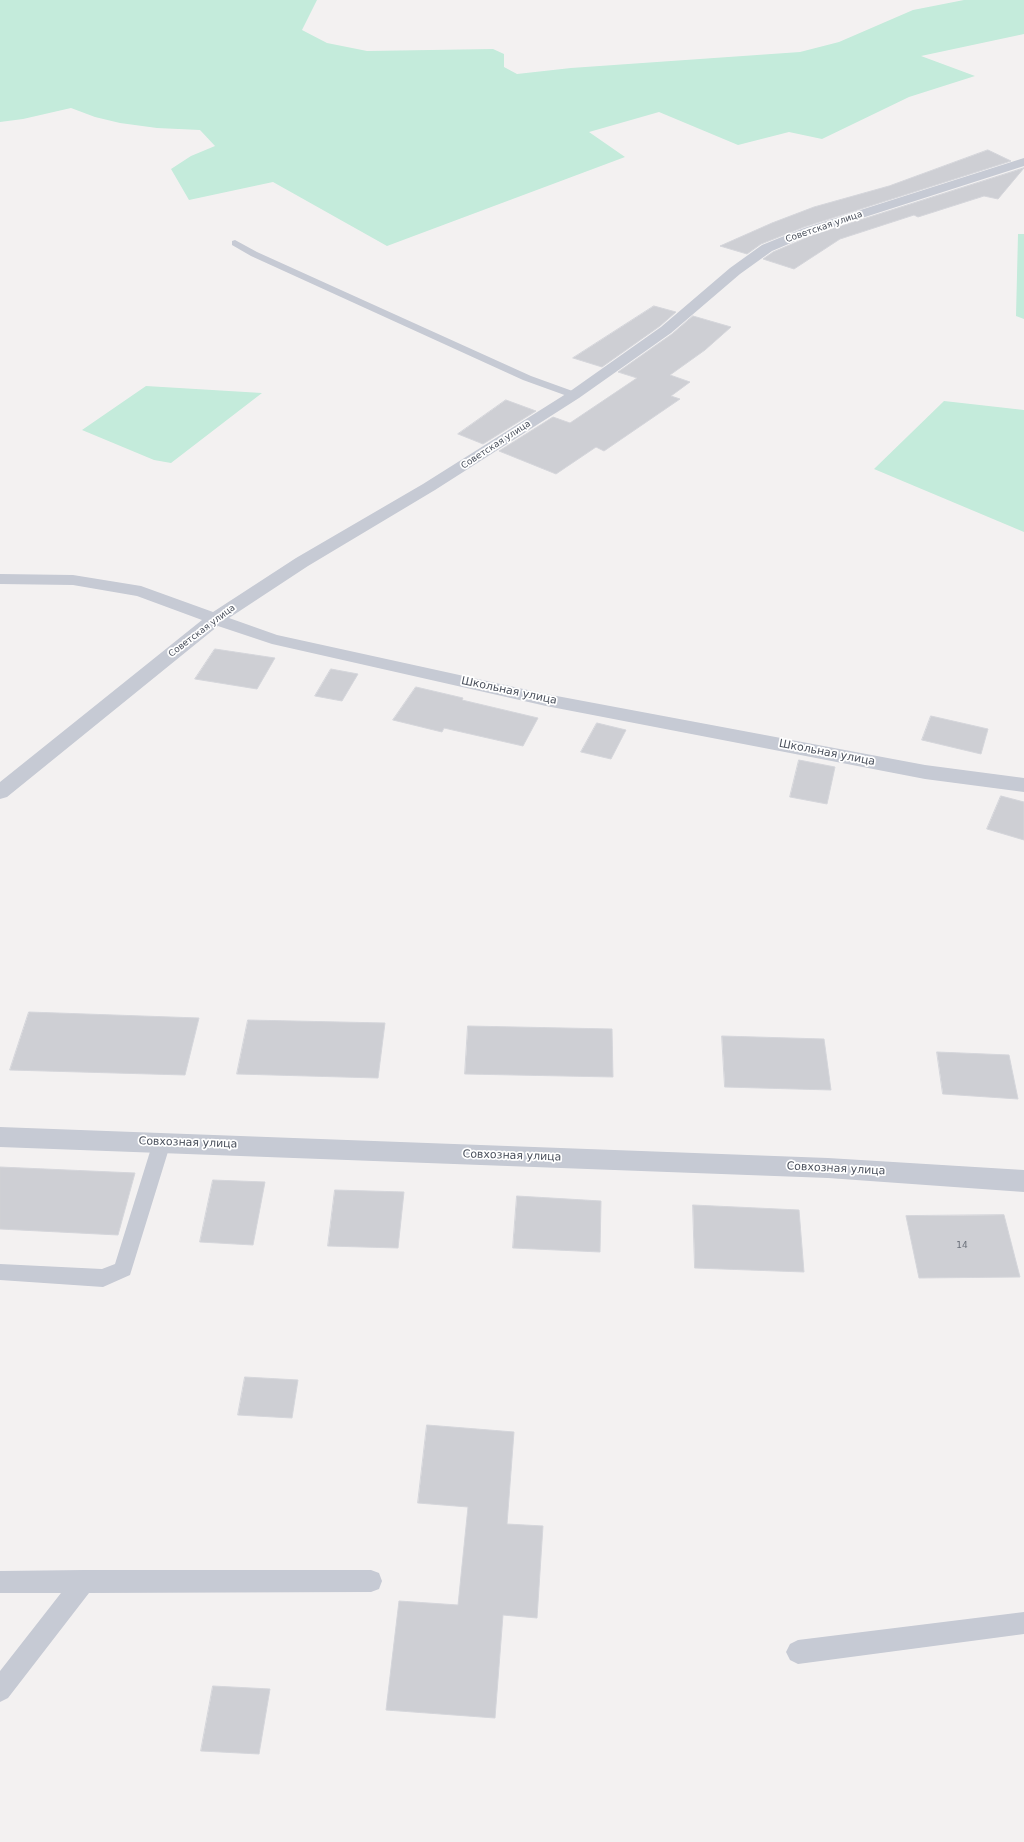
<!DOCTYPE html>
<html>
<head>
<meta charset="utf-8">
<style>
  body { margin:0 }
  canvas { display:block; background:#f3f1f1 }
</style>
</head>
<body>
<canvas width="1024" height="1842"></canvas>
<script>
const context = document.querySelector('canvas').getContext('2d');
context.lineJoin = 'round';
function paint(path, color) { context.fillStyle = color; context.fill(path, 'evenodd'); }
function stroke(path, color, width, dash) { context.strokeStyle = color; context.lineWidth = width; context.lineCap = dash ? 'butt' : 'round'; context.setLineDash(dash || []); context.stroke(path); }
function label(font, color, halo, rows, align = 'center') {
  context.font = font + ' "DejaVu Sans",sans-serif'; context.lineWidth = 3.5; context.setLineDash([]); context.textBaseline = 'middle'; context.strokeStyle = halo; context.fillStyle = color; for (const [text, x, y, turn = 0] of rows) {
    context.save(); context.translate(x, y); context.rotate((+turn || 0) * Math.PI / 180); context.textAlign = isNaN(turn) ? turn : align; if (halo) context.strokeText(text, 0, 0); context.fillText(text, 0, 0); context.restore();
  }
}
const green = new Path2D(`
  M0 0H317L302 30 327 43 367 51 493 49 504 54V67L517 74 571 68 800 52 839 42 913 10 964 0H1024V34L921 56 975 76 909 97 822 139 789 132 738 145 659 112 589 132 625 157 387 246 273 182 189 200 171 169 191 156 215 146 200 130 157 128 120 123 95 117 71 108 23 119 0 122Z
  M1018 234H1024V319L1016 316Z
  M146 386 262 393 171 463 154 460 82 430Z
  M944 401 1024 410V532L874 469Z`);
const building = new Path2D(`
  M988 150 1011 161 804 227 761 244 747 254 720 246 772 223 814 207 889 186Z
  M1024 168 998 199 984 196 918 217 914 215 840 239 794 269 763 259 773 252 813 235Z
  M654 306 676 312 660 326 602 367 573 358Z
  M693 316 731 327 705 350 670 375 690 382 671 396 680 399 604 451 596 447 556 474 499 451 553 417 570 423 637 378 618 372 672 334Z
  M506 400 536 411 483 444 458 434Z
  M215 649 275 658 257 689 195 679Z
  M331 669 358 674 342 701 315 696Z
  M416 687 463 698 462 700 538 718 523 746 444 728 442 732 393 720Z
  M931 716 988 729 981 754 922 740Z
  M597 723 626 730 611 759 581 752Z
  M799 760 835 767 827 804 790 797Z
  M1001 796 1024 802V840L987 829Z
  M29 1012 199 1018 185 1075 10 1070Z
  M248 1020 385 1023 378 1078 237 1074Z
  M468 1026 612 1029 613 1077 465 1074Z
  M722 1036 824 1039 831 1090 725 1087Z
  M937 1052 1009 1055 1018 1099 943 1094Z
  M0 1167 135 1173 118 1235 0 1229Z
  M213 1180 265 1182 253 1245 200 1242Z
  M335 1190 404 1192 398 1248 328 1246Z
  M517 1196 601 1201 600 1252 513 1248Z
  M693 1205 799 1210 804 1272 695 1268Z
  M1004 1215 1020 1277 919 1278 906 1216Z
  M245 1377 298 1380 292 1418 238 1415Z
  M427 1425 514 1432 507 1524 543 1526 537 1618 503 1615 495 1718 386 1710 399 1601 458 1605 468 1507 418 1503Z
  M213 1686 270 1689 259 1754 201 1751Z`);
const lane = new Path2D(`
  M235 240 257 252 531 376 578 393 579 395 578 397H570L523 380 251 256 232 245V241Z
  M162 1135 168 1137 171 1142 130 1275 103 1287 0 1280V1264L102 1269 115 1264 153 1142 156 1137Z
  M84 1570H371L379 1573 382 1581 379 1589 371 1592 89 1593 8 1698 0 1702V1671L61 1593H0V1571Z
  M1024 1612V1634L798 1664 790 1660 786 1652 790 1644 798 1640Z`);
const street = new Path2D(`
  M1024 158V166L812 234 772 251 740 274 671 333 579 398 435 490 308 566 229 618 277 635 546 694 925 765 1024 778V792L925 779 546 706 272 644 218 626 7 797 0 799V782L202 620 137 596 73 585 0 584V574L73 575 141 586 213 612 296 558 423 484 569 392 661 327 730 268 762 245 804 228Z
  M0 1127 828 1158 1024 1170V1192L828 1178 0 1147Z`);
const farStreetnames = [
  ["Советская улица",824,227,-19],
  ["Советская улица",496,445,-33],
  ["Советская улица",202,631,-37]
];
const numberNames = [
  ["14",962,1246]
];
const streetNames = [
  ["Школьная улица",509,691,12],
  ["Школьная улица",827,753,11],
  ["Совхозная улица",188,1143,2],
  ["Совхозная улица",512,1156,2],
  ["Совхозная улица",836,1169,3]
];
paint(green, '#c4ebdb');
paint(building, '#cecfd4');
stroke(building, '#d5d6db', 1);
paint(lane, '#c6cad4');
paint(street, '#c6cad4');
label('9px', '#4a505c', '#fff', farStreetnames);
label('9px', '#6b707a', null, numberNames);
label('11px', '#4a505c', '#fff', streetNames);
</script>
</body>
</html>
